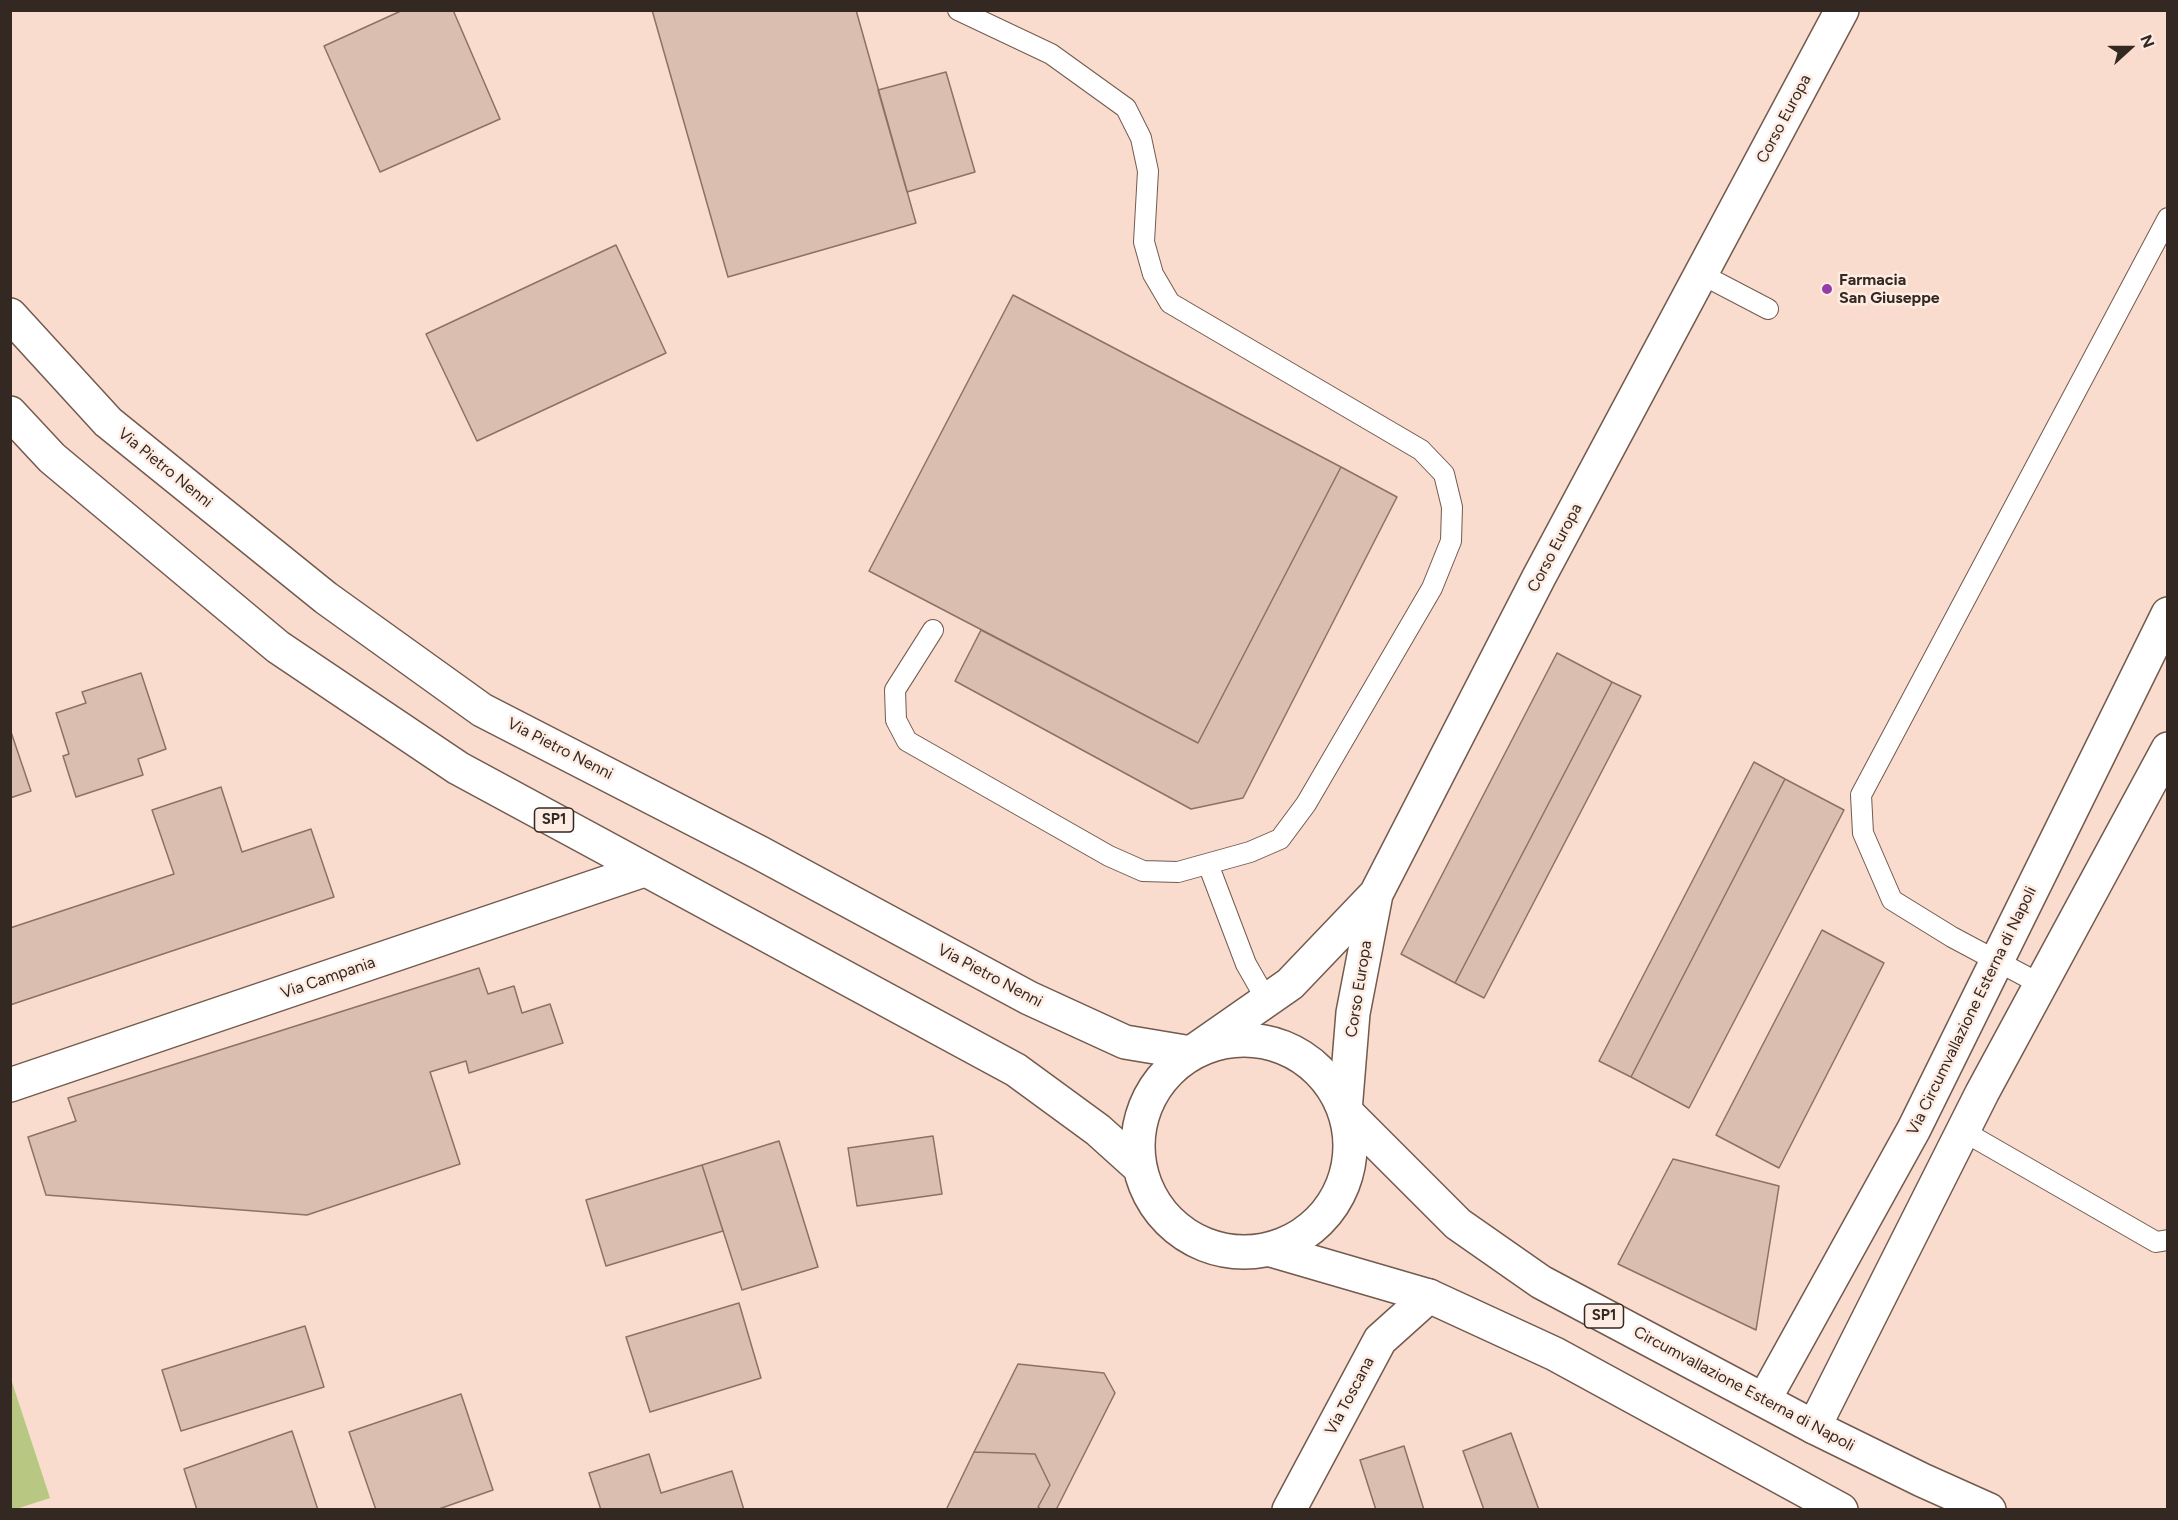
<!DOCTYPE html>
<html>
<head>
<meta charset="utf-8">
<style>
  body { margin:0 }
  #map { position:relative; width:2178px; height:1520px; overflow:hidden; background:#f9dccd; font-family:Figtree,sans-serif }
  canvas { display:block }
  .frame { position:absolute; inset:0; border:12px solid #332822; pointer-events:none }
  .north { position:absolute; left:2100px; top:18px; width:60px; height:60px; -webkit-text-stroke:4px #feece3; paint-order:stroke; rotate:69deg; font-size:16px; font-weight:700; line-height:24px; text-align:center; color:#332822 }
  .north::after { content:''; display:block; margin:auto; width:21px; height:27px; background:#332822; clip-path:polygon(50% 0,100% 100%,50% 72%,0 100%) }
</style>
</head>
<body>
<div id="map">
<canvas width="2178" height="1520"></canvas>
<div class="frame"></div>
<div class="north">N</div>
</div>
<script>
const context = document.querySelector('canvas').getContext('2d');
context.lineJoin = 'round';
function paint(path, color) { context.fillStyle = color; context.fill(path, 'evenodd'); }
function stroke(path, color, width, dash) { context.strokeStyle = color; context.lineWidth = width; context.lineCap = dash ? 'butt' : 'round'; context.setLineDash(dash || []); context.stroke(path); }
function label(font, color, halo, rows, align = 'center') {
  context.font = font + ' Figtree,sans-serif'; context.lineWidth = 5; context.setLineDash([]); context.textBaseline = 'middle'; context.strokeStyle = halo; context.fillStyle = color; for (const [text, x, y, turn = 0] of rows) {
    context.save(); context.translate(x, y); context.rotate((+turn || 0) * Math.PI / 180); context.textAlign = isNaN(turn) ? turn : align; if (halo) context.strokeText(text, 0, 0); context.fillText(text, 0, 0); context.restore();
  }
}
const green = new Path2D(`
  M10 1376 50 1498 13 1510 10 1509Z`);
const building = new Path2D(`
  M403 10H453L500 119 380 172 324 46Z
  M652 10H856L916 223 728 277Z
  M946 72 975 172 907 192 878 90Z
  M616 245 666 353 477 441 426 334Z
  M1013 295 1341 467 1198 743 869 571Z
  M1341 467 1397 497 1243 798 1191 809 955 681 981 630 1198 743Z
  M1557 653 1612 682 1455 983 1401 954Z
  M141 673 166 749 138 759 143 775 76 797 63 756 69 754 56 713 86 703 82 692Z
  M1612 682 1641 696 1484 998 1455 983Z
  M10 729 31 791 10 798Z
  M1754 762 1785 779 1631 1077 1599 1061Z
  M1785 779 1844 810 1689 1108 1631 1077Z
  M221 787 242 852 311 829 334 897 10 1005V928L174 874 152 810Z
  M1822 930 1884 963 1779 1168 1716 1135Z
  M479 968 488 994 514 986 522 1013 550 1004 563 1043 469 1073 466 1061 430 1072 460 1164 307 1215 46 1195 28 1137 76 1121 68 1098Z
  M933 1136 942 1194 857 1206 848 1148Z
  M779 1141 818 1267 742 1290 702 1165Z
  M1673 1159 1779 1186 1756 1330 1618 1264Z
  M702 1165 723 1231 606 1266 586 1200Z
  M739 1303 761 1378 650 1412 626 1337Z
  M305 1326 324 1387 181 1431 162 1370Z
  M1018 1364 1104 1373 1115 1393 1056 1510H1042L1038 1507 1050 1485 1035 1454 974 1452Z
  M461 1394 493 1490 436 1510H376L349 1432Z
  M292 1431 318 1510H197L184 1469Z
  M1511 1433 1539 1510H1484L1463 1451Z
  M1404 1446 1424 1510H1376L1360 1460Z
  M974 1452 1035 1454 1050 1485 1038 1507 1042 1510H946Z
  M649 1454 661 1493 732 1471 744 1510H601L589 1473Z`);
const service = new Path2D(`
  M1701 274 1768 309
  M933 630 895 690 896 720 907 741 1109 856 1143 871 1178 872 1250 852 1280 839 1306 804 1432 588 1451 541 1452 507 1444 474 1421 450 1170 303 1153 274 1144 242 1148 171 1141 138 1126 108 1051 54 958 10
  M1208 864 1246 964 1266 999
  M2040 984 1952 937 1892 900 1863 833 1861 795 2168 218
  M1963 1131 2156 1242 2168 1240`);
const minor = new Path2D(`
  M1191 1053 1290 984 1376 894
  M10 1085 644 870
  M1345 1111 1353 1013 1376 894 1539 577 1842 10
  M1764 1400 1914 1129 2168 614
  M1814 1427 1982 1093 2168 749
  M1289 1510 1380 1340 1429 1296`);
const primary = new Path2D(`
  M10 315 108 422 326 598 482 710 760 853 1029 998 1125 1042 1191 1053
  M10 413 52 458 278 647 458 768 1016 1070 1098 1130 1139 1167
  M1138 1146a106 106 0 1 1 212 0a106 106 0 1 1-212 0Z`);
const trunk = new Path2D(`
  M1345 1111 1458 1224 1541 1282 1814 1427 1922 1480 1989 1510
  M1271 1250 1429 1296 1555 1354 1841 1510`);
const markers = [
  [1827,289,6,"#953ca8"]
];
const shields = [
  [554,820,39],
  [1604,1316,39]
];
const shieldNames = [
  ["SP1",554,820],
  ["SP1",1604,1316]
];
const streetNames = [
  ["Corso Europa",1784,119,-62],
  ["Via Pietro Nenni",165,468,39],
  ["Corso Europa",1555,548,-62],
  ["Via Pietro Nenni",560,749,27],
  ["Via Pietro Nenni",990,976,28],
  ["Via Campania",328,978,-19],
  ["Corso Europa",1359,989,-81],
  ["Via Circumvallazione Esterna di Napoli",1972,1011,-64],
  ["Circumvallazione Esterna di Napoli",1744,1389,28],
  ["Via Toscana",1350,1396,-62]
];
const poiNames = [
  ["Farmacia",1839,280],
  ["San Giuseppe",1839,298]
];
paint(green, '#b8c883');
paint(building, '#dabeaf');
stroke(building, '#8c7264', 1.5);
stroke(service, '#735a4e', 22);
stroke(minor, '#735a4e', 36);
stroke(primary, '#735a4e', 36);
stroke(trunk, '#735a4e', 36);
stroke(service, '#fff', 20);
stroke(minor, '#fff', 33);
stroke(primary, '#fff', 33);
stroke(trunk, '#fff', 33);
for (const [x, y, r, color] of markers) { const dot = new Path2D(); dot.arc(x, y, r, 0, 2 * Math.PI); context.fillStyle = color; context.fill(dot); stroke(dot, '#feece3', 2); }
for (const [x, y, w] of shields) { const box = new Path2D(); box.roundRect(x - w / 2, y - 12, w, 24, 4.5); context.fillStyle = '#feece3'; context.fill(box); stroke(box, '#332822', 1.5); }
label('bold 15px', '#332822', null, shieldNames);
label('16px', '#332822', '#feece3', streetNames);
label('bold 16px', '#332822', '#feece3', poiNames, 'left');
</script>
</body>
</html>
